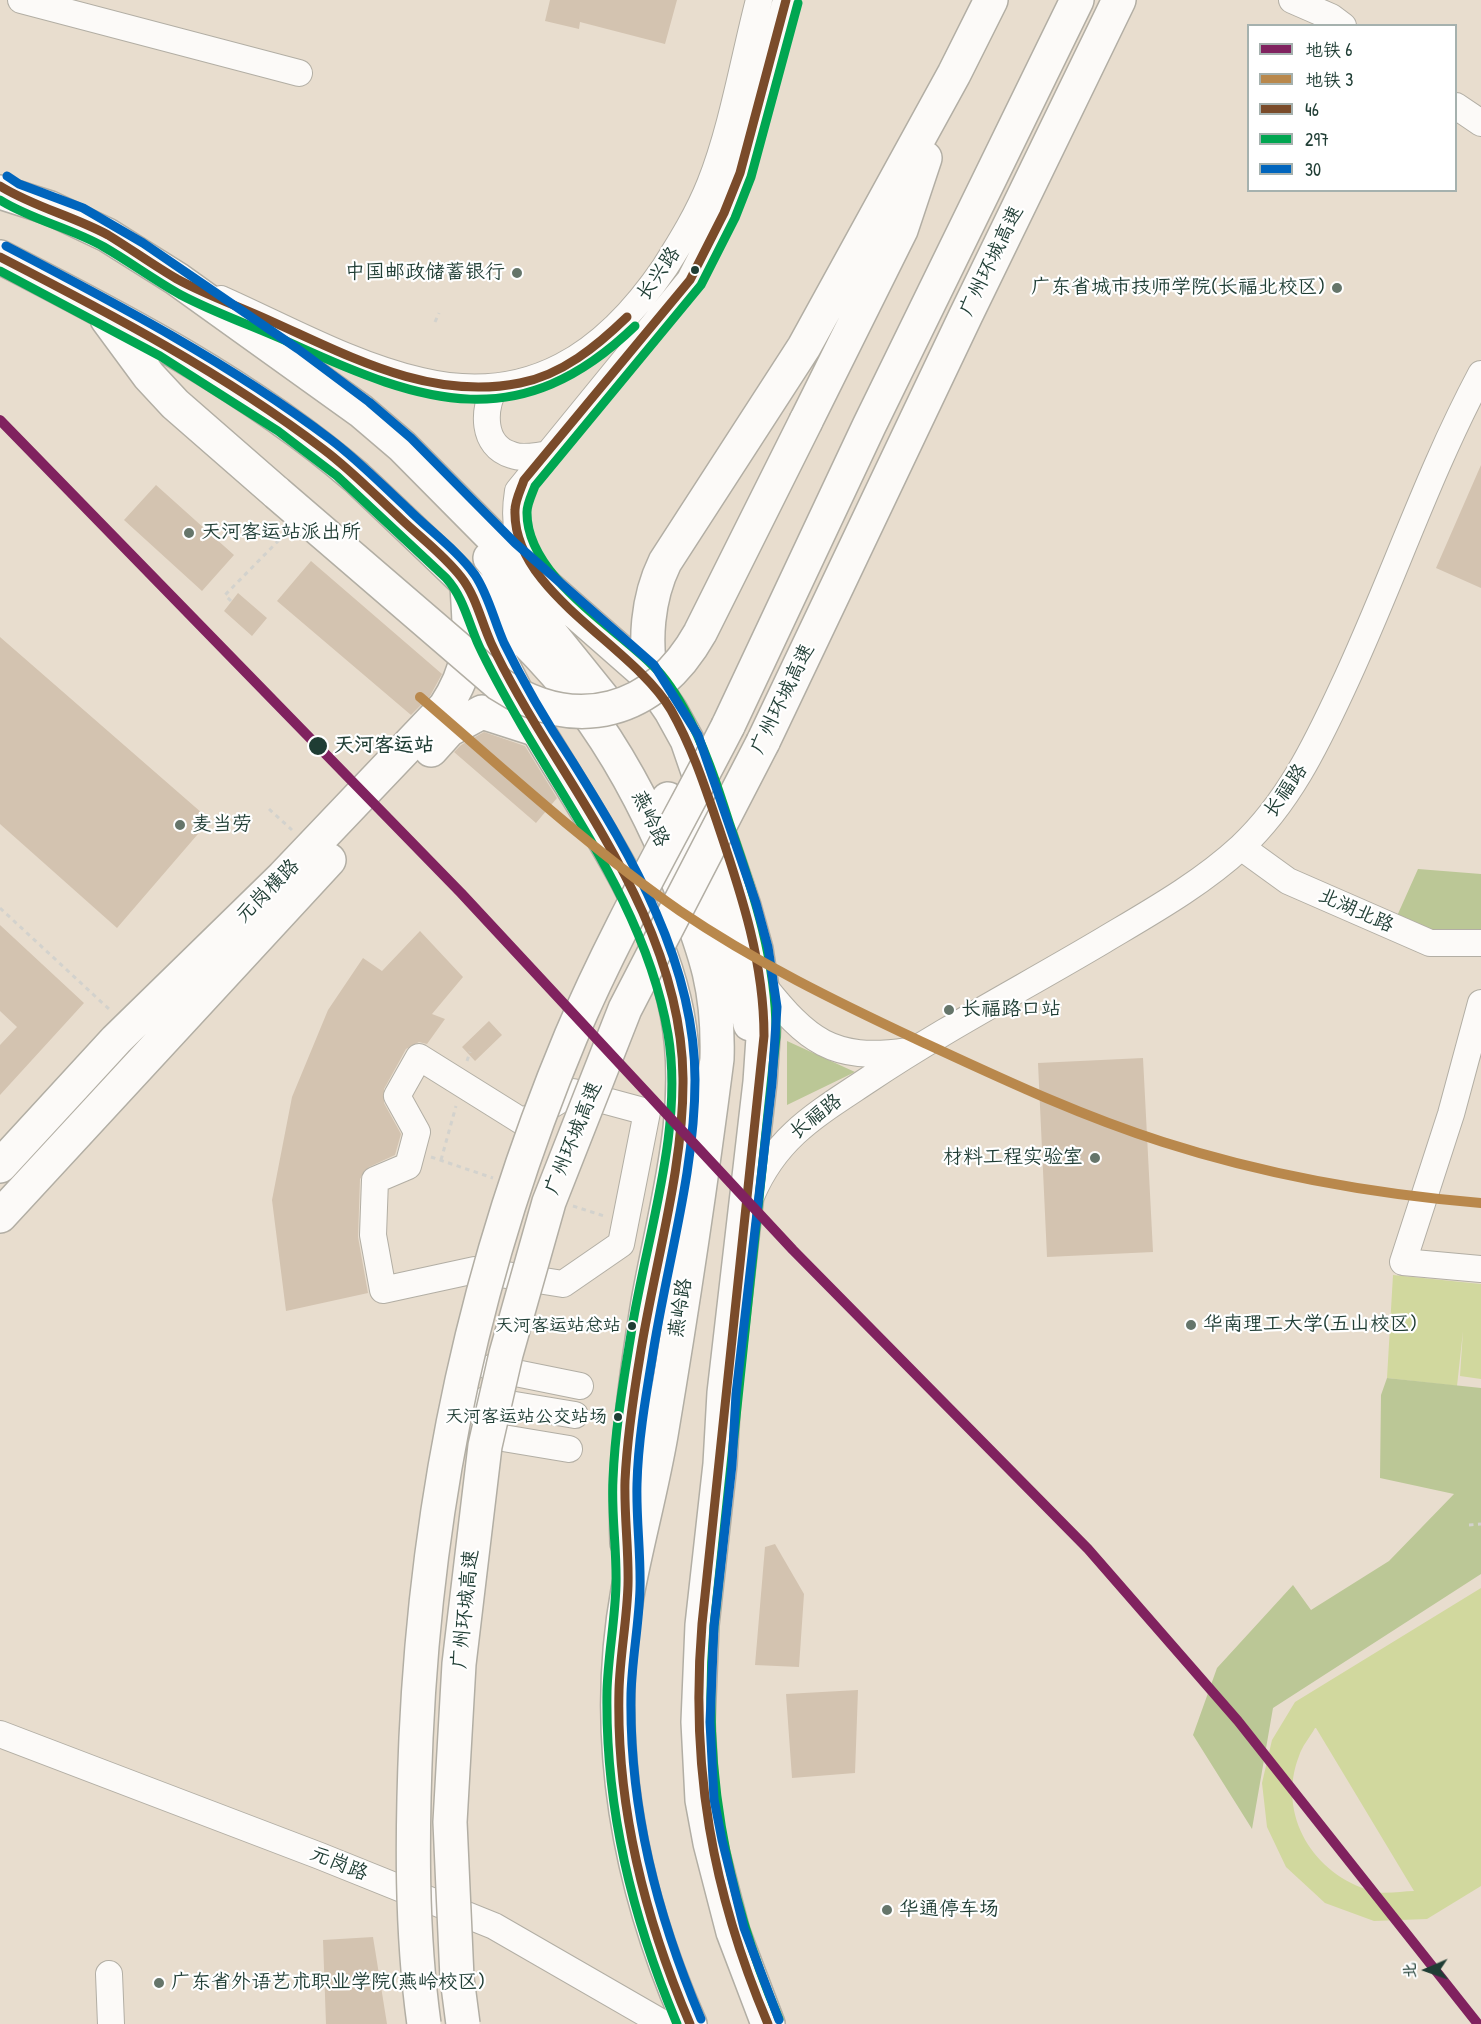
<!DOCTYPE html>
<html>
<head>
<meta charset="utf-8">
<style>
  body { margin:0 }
  #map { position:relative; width:1481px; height:2024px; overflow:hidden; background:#e8ddce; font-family:"Patrick Hand","LXGW WenKai TC",sans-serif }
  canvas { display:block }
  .legend { position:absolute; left:1247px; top:24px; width:210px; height:168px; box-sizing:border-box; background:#fff; border:2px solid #a5b1ae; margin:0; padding:8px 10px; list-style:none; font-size:18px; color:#1f3d34 }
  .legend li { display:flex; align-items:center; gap:12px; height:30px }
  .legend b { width:30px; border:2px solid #a5b1ae }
  .north { position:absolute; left:1397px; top:1940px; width:60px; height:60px; -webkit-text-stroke:4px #fff; paint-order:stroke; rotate:268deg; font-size:16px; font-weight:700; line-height:24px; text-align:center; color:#1f3d34 }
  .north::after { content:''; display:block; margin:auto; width:21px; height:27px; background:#1f3d34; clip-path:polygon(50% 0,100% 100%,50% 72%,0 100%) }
</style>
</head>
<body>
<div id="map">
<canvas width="1481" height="2024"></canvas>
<ul class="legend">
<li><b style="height:8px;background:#80225f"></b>地铁 6</li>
<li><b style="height:8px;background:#b9884c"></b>地铁 3</li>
<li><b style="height:8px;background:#7a4b2a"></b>46</li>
<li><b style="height:8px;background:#00a651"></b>297</li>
<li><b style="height:8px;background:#0065bd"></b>30</li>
</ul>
<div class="north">北</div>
</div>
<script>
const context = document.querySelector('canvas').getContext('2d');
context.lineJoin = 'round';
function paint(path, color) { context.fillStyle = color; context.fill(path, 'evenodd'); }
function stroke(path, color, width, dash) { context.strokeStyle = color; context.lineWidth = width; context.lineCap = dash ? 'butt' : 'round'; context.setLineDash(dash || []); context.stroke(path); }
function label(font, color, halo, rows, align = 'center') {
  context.font = font + ' "Patrick Hand","LXGW WenKai TC",sans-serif'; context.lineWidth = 4.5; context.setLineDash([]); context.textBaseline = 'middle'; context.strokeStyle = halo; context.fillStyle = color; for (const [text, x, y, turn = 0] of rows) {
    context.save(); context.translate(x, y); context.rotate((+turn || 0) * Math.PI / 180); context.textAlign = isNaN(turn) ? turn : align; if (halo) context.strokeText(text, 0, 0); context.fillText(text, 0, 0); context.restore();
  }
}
const green = new Path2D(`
  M1393 1275 1481 1284V1379L1460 1376 1463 1331 1457 1386 1387 1378Z
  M1481 1588V1886L1427 1919 1374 1921 1325 1903 1286 1867 1267 1827 1262 1783 1272 1740 1295 1702ZM1315 1728H1316L1414 1891C1401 1891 1384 1895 1372 1891 1314 1875 1276 1815 1299 1756 1302 1746 1310 1737 1315 1728Z`);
const forest = new Path2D(`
  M1418 869 1481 874V943H1440L1397 916Z
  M787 1041 855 1072 787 1105Z
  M1387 1378 1481 1388V1574L1273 1708 1252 1829 1193 1735 1217 1668 1293 1585 1311 1610 1389 1561 1454 1494 1380 1478 1381 1395Z`);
const building = new Path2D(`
  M550 0H677L665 44 580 22 579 29 545 21Z
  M1481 465V588L1436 568Z
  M156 485 234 555 202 591 124 520Z
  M311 561 442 674 430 696 411 715 277 601Z
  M238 593 267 618 252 636 224 611Z
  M0 637 210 820 117 928 0 824Z
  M484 732 525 746 557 798 536 823 454 752 461 745Z
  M0 925 84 1003 0 1095V1045L17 1027 0 1011Z
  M420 931 463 977 432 1014 445 1019 427 1044 419 1042 406 1049 384 1089V1103L401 1134 395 1155 369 1167 360 1179 358 1237 368 1293 286 1311 272 1200 292 1097 328 1010 363 958 382 971Z
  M489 1021 502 1035 475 1061 462 1047Z
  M1143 1058 1153 1252 1047 1257 1038 1063Z
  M775 1544 804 1594 799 1667 755 1665 765 1547Z
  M858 1690 855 1773 792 1778 786 1694Z
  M373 1937 387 2024H326L323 1940Z`);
const path = new Path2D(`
  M435 322 439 313
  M231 601 225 595 285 534
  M269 809 292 830
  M0 908 110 1010
  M467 1061 470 1052
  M431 1157 493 1178
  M441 1160 456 1106
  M573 1206 604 1216
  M1469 1525 1481 1524`);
const minor = new Path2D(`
  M21 0 299 73
  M1292 0 1331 17 1343 26
  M1456 106 1481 123
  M221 299C286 328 352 365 421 381 530 407 606 354 665 267 682 240 698 214 710 184 732 129 744 58 759 0
  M495 387C483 409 481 446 512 455 522 459 534 456 545 455
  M537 571C517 546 513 522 518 491L690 280 724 213 740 173 786 0
  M1241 847 1288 881 1430 943H1481
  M763 985C807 1040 832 1062 907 1051
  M1481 1003 1451 1114 1403 1262 1481 1269
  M419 1057 523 1122 573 1092 647 1112 621 1244 563 1284 475 1270 383 1290 373 1235 375 1180 408 1166 417 1132 397 1096Z
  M752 1194C777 1136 817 1114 868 1080 944 1029 1025 987 1104 940 1151 912 1201 884 1241 847 1288 803 1316 745 1342 689 1391 585 1427 475 1481 374
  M491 1368 580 1386
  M485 1400 575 1415
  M479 1434 569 1449
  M0 1734 320 1856 494 1926 664 2024
  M109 1974 111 2024`);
const major = new Path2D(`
  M431 750 449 730 482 712 538 730
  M0 1166 116 1040 283 877 445 707C474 663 470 637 467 586
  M0 1216 329 860`);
const highway = new Path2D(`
  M0 192 50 208 107 235 177 279 361 411 402 446 507 552 645 673 671 711 687 740 744 906 756 949 765 1008 760 1082 724 1393 720 1464 702 1625 698 1722 702 1800 710 1843 733 1932 768 2024
  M0 257C123 320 250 386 356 477 394 513 431 548 468 584 512 627 559 671 594 722 631 775 658 831 682 891 706 954 719 990 717 1059 701 1184 682 1310 661 1435 652 1487 638 1538 628 1590 601 1738 629 1888 690 2024
  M107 319 149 376 175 404 277 493
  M806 421 901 230 925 158
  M490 558 610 707
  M471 593C489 640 511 685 537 729 589 817 657 910 677 1013 696 1110 665 1207 648 1302 635 1382 624 1462 627 1543
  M652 682C644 642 647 599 665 562L804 347 954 74 991 0
  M728 726 869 426 1077 0
  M763 742 966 315 1119 0
  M668 799C700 859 738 957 750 1024`);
const highwayBridge = new Path2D(`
  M277 493 499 684C576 735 655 713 700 633L806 421
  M424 2024C411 1930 412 1833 416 1738 427 1493 476 1263 571 1036 616 930 675 829 728 726
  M463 2024 457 1978 450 1822 459 1664 485 1446 506 1354 549 1202 625 1009 763 742`);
const bus1 = new Path2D(`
  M0 186C34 207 73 216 108 235 131 249 153 265 177 279 208 296 241 307 273 322 351 357 431 401 520 383 562 375 597 346 627 317
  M0 257C111 314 223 373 323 449 351 470 375 495 401 519 421 538 444 555 461 577 476 596 481 621 491 643 510 684 534 723 558 761 618 857 682 962 683 1078 684 1169 654 1266 640 1356 633 1398 627 1439 625 1481 624 1516 629 1551 628 1585 627 1620 620 1655 619 1690 616 1807 644 1917 690 2024
  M768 2024C712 1892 690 1767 702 1624L764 1036C764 963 742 896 719 828 705 787 692 747 671 710 632 644 512 592 515 510 515 501 521 489 524 480L690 280 724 213 740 173 786 0`);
const bus2 = new Path2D(`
  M0 200C32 220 71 228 104 247 130 262 154 280 181 295 217 314 256 327 293 344 424 404 520 437 635 326
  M0 271 160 356 278 431 337 476 446 578C464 598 468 622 479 646 492 674 507 700 522 726 580 825 648 919 668 1034 684 1128 647 1235 632 1328 624 1378 615 1428 613 1479 611 1514 617 1550 616 1585 615 1621 608 1656 607 1691 605 1808 632 1917 677 2024
  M779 2019C724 1890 702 1766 714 1626L776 1037C777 963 754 894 730 825 717 784 704 744 683 707 674 691 664 675 650 663 610 624 526 574 527 512 527 504 532 494 535 486L701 285 735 218 751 177 798 3`);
const bus3 = new Path2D(`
  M7 176 19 184 83 208 143 243 298 349 369 402 411 438 515 543 654 665 698 735 756 903 768 947 777 1007 772 1083 736 1394 732 1465 714 1626 710 1722 714 1799 722 1840 744 1928 779 2020
  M6 246C117 304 229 363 330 439 358 460 382 485 408 509 430 531 457 550 475 575 489 596 494 621 504 643 524 684 547 723 572 761 632 857 695 963 695 1080 695 1173 666 1267 652 1359 645 1401 638 1443 637 1484 636 1519 641 1554 640 1589 639 1624 632 1659 631 1694 629 1808 657 1915 701 2019`);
const metro1 = new Path2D(`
  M0 420 461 893 793 1250 1088 1549 1238 1721 1478 2024`);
const metro2 = new Path2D(`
  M420 697C505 770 588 847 680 911 755 962 837 1002 918 1040 998 1077 1078 1115 1163 1142 1266 1175 1373 1194 1481 1203`);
const markers = [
  [695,270,5,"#1f3d34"],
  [517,273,6,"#65756a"],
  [1337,288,6,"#65756a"],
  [189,533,6,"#65756a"],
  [318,746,10,"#1f3d34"],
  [180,825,6,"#65756a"],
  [949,1010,6,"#65756a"],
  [1095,1158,6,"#65756a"],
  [1191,1325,6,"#65756a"],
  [632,1326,5,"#1f3d34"],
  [618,1417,5,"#1f3d34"],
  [887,1910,6,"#65756a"],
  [159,1983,6,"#65756a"]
];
const busNames = [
  ["天河客运站总站",621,1326],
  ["天河客运站公交站场",607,1417]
];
const streetNames = [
  ["广州环城高速",992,261,-64],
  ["长兴路",659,274,-55],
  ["广州环城高速",783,699,-64],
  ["长福路",1286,791,-55],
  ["燕岭路",650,819,64],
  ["元岗横路",268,891,-45],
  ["北湖北路",1356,911,24],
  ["长福路",816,1117,-38],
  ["广州环城高速",574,1138,-68],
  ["燕岭路",681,1308,-81],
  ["广州环城高速",466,1609,-84],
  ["元岗路",339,1864,22]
];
const poiNames = [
  ["中国邮政储蓄银行",505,273,"right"],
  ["广东省城市技师学院(长福北校区)",1325,288,"right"],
  ["天河客运站派出所",201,533],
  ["麦当劳",192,825],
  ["长福路口站",961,1010],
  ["材料工程实验室",1083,1158,"right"],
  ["华南理工大学(五山校区)",1203,1325],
  ["华通停车场",899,1910],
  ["广东省外语艺术职业学院(燕岭校区)",171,1983]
];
const stopNames = [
  ["天河客运站",334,746]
];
paint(green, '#d1d89e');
paint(forest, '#bbc796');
paint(building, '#d3c3b0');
stroke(minor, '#b2aea4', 28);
stroke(major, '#b2aea4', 36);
stroke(highway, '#b2aea4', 36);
stroke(path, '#d3d2cd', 3, [4.5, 4.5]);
stroke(minor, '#fcfaf8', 26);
stroke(major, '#fcfaf8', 33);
stroke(highway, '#fcfaf8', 33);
stroke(highwayBridge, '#b2aea4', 36, []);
stroke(highwayBridge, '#fcfaf8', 33);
stroke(bus1, '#7a4b2a', 9);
stroke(bus2, '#00a651', 9);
stroke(bus3, '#0065bd', 9);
stroke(metro1, '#80225f', 10);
stroke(metro2, '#b9884c', 10);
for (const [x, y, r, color] of markers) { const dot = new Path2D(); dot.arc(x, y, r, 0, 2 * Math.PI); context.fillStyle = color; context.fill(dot); stroke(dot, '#fff', 2); }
label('18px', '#1f3d34', '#fff', busNames, 'right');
label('20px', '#1f3d34', '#fff', streetNames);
label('20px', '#1f3d34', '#fff', poiNames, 'left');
label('bold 20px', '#1f3d34', '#fff', stopNames, 'left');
</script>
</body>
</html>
